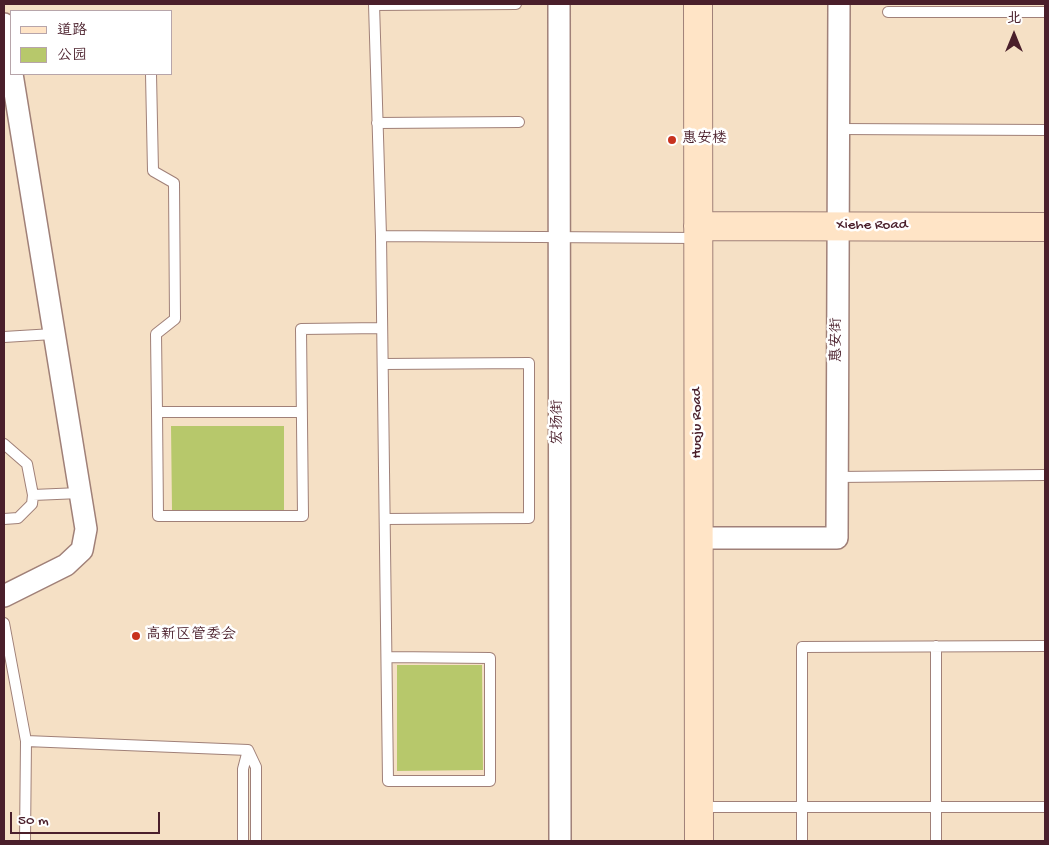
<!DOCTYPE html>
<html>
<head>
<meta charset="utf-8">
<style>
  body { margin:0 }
  #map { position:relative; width:1049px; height:845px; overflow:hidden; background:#f5e0c5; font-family:"Gochi Hand","LXGW WenKai TC",sans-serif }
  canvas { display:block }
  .frame { position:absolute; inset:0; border:5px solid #4a1f2b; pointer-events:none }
  .legend { position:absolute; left:10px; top:10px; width:162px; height:65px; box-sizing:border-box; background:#fff; border:1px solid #b7a5aa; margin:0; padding:6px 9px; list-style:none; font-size:15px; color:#4a1f2b }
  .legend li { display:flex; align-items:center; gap:10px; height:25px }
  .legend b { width:25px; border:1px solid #b7a5aa }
  .north { position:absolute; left:989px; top:10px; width:50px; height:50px; -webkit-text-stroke:4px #fff; paint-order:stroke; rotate:0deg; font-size:14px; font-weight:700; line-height:20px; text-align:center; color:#4a1f2b }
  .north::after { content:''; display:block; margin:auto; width:18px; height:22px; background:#4a1f2b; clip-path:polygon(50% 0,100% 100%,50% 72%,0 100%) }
  .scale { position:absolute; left:10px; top:812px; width:150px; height:22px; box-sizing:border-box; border:2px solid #4a1f2b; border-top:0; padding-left:6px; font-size:15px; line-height:18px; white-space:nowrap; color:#4a1f2b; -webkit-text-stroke:4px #fff; paint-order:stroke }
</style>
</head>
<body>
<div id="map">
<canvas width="1049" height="845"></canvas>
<div class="frame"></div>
<ul class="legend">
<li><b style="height:6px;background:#ffe4c6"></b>道路</li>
<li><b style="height:14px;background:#b7c86b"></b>公园</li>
</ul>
<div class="north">北</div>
<div class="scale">50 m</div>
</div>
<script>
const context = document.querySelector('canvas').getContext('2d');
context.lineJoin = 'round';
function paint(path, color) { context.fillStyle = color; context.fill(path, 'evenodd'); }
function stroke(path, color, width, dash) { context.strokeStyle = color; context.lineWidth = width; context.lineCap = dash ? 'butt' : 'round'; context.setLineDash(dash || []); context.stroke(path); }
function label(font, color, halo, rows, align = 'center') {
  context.font = font + ' "Gochi Hand","LXGW WenKai TC",sans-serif'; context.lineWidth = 5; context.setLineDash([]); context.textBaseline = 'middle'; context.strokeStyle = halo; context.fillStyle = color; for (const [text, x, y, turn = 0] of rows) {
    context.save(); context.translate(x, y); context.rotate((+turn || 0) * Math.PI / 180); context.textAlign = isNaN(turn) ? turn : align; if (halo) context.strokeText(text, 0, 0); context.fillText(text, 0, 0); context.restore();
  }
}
const green = new Path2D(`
  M171 426H284V510H172Z
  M397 665H482L483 770 397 771Z`);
const lane = new Path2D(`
  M374 4 381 236 388 781H490V658L388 657
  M374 5 516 4
  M888 12H1045
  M151 74 153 171 174 183 175 319 156 334 157 412
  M377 123 519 122
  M838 129 1045 130
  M381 236 697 238
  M4 337 53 334
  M383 364 529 363V518L385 519
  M302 412H157L158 516H303L301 329 382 328
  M4 444 27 464 33 495 32 504 18 518 4 519
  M837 477 1045 475
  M33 495 80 493
  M4 623 26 741 25 841
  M936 646V841
  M26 741 248 750
  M248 750 256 767V841
  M700 807H1045
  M243 841V769L248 750
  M802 841V647L1045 646`);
const street = new Path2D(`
  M559 4 560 841
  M4 24 11 71
  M698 538H837L839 4
  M4 596 66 565 82 550 86 529 12 74`);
const secondary = new Path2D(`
  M698 4 699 841
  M698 226 1045 227`);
const markers = [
  [672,140,5,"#c8321e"],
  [136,636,5,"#c8321e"]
];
const poiNames = [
  ["惠安楼",682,140],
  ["高新区管委会",146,636]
];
const streetNames = [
  ["Xiehe Road",872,226],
  ["惠安街",838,340,-90],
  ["宏扬街",559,422,-90],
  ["Huoju Road",698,423,-90]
];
paint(green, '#b7c86b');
stroke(lane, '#a08078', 12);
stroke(street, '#a08078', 24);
stroke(secondary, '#a08078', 30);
stroke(lane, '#fff', 10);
stroke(street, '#fff', 21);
stroke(secondary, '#ffe4c6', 28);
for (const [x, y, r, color] of markers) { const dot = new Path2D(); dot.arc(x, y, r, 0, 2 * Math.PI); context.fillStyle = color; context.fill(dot); stroke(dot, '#fff', 2); }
label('15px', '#4a1f2b', '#fff', poiNames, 'left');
label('15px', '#4a1f2b', '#fff', streetNames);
</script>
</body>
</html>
